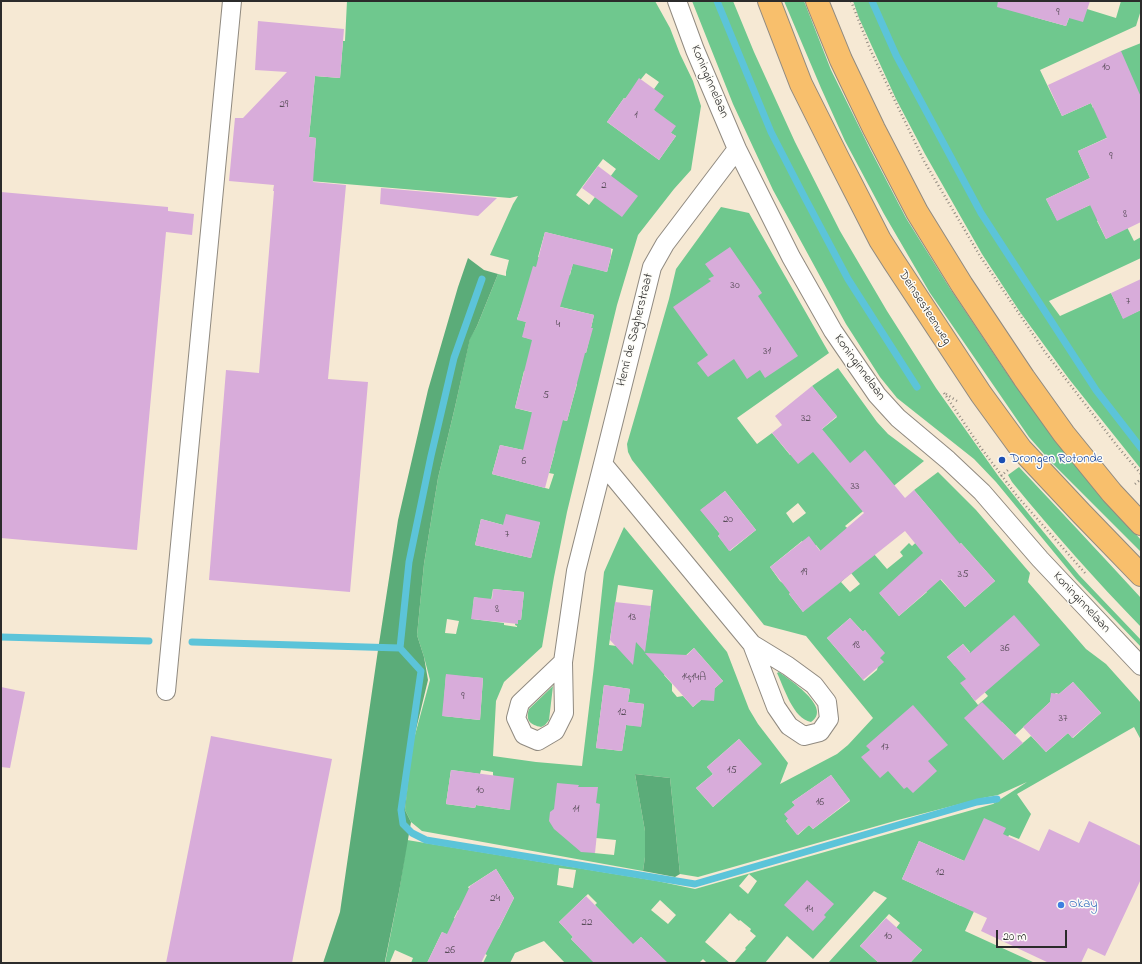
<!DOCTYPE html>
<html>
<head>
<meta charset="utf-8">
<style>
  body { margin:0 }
  #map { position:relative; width:1142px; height:964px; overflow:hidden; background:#f6e9d4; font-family:"Indie Flower",sans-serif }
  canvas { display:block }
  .frame { position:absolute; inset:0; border:2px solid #2b2b2b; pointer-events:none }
  .scale { position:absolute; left:996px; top:930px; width:71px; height:18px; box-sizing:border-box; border:2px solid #2b2b2b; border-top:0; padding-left:5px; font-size:12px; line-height:14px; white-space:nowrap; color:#2b2b2b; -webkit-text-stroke:3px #fdfcf7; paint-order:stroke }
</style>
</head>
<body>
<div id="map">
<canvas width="1142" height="964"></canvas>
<div class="frame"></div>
<div class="scale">20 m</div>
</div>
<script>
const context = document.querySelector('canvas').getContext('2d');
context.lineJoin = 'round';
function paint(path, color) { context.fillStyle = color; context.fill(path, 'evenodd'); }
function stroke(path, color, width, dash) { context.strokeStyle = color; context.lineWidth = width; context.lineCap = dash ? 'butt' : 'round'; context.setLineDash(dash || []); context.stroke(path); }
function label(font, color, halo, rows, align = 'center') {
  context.font = font + ' "Indie Flower",sans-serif'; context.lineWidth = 3; context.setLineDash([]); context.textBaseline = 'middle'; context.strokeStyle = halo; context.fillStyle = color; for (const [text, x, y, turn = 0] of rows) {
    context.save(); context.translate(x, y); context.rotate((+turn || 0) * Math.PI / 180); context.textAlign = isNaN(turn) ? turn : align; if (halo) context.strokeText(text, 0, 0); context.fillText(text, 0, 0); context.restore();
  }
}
const green = new Path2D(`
  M347 1H655L670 28 680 54 693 81 701 106 691 170 674 189 638 235 617 305 567 512 554 577 542 647 504 682 496 701 493 756 536 762 582 766 594 666 604 572 624 527 727 652 749 709 758 724 788 763 780 784 837 754 848 745 873 718 806 636 764 625 632 460 628 452 627 444 669 299 676 269 721 207 749 213 829 353 737 418 757 444 772 433 790 455 837 417 812 386 838 368 877 422 888 434 924 461 845 526 867 546 887 569 903 556 900 552 909 543 912 546 940 521 914 490 938 472 976 510 1030 573 1028 582 1086 649 1106 664 1141 703V740L1134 727 1017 794 1031 814 1019 839 1009 835 965 931 1035 963H910L922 950 896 928 900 923 889 914 860 946 879 963H828L887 898 874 891 813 959 787 936 765 963H734L746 949 745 948 756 936 750 931 751 929 740 920 739 921 730 913 705 942 730 963H707L703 959 699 963H657L662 958 641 937 614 963H565L544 941 515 953 510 963H483L487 955 442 932 427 963H411L413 958 395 950 390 962 392 963H385L399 892 407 840 657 881 695 889 993 804 1027 782 998 795 983 798 898 820 698 877 680 874 670 778 635 774 645 831V857L643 871 422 831 411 822 405 810 412 746 430 680 424 657 417 635 424 564 438 478 455 407 470 338 477 326 498 274 506 276V272L509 260 490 255 513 204 518 196 510 198 310 181 314 162 316 138 309 137 315 76 340 78 343 41H345ZM646 73 659 82 654 89V110L671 133 676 136 659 160 607 122 624 98 625 99ZM603 159 616 169 589 205 576 195ZM545 232 613 249 607 272 573 263 570 275 542 267 544 259 538 257ZM532 300 594 315 591 328H592L586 353 523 337 526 322 517 319 523 302ZM524 371 577 384 567 421 515 408ZM500 445 523 450 555 451 549 473 554 474 549 489 492 474ZM725 491 756 530 730 551 718 536 720 534 701 510ZM798 503 806 513 793 523 786 513ZM481 519 503 525 540 522 531 558 475 545ZM802 541 809 550 816 545 827 559 803 612 789 594 793 591 780 581 770 567ZM961 543 995 581 965 607 931 569ZM908 570 927 592 899 616 880 594ZM851 573 860 584 850 592 841 582ZM618 585 653 590 646 641 634 639 632 648 609 645ZM493 589 524 592 521 620H516L515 625 517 626V627L504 625V623L472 619 474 597 491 601ZM850 618 863 632 865 630 880 658 877 670 864 681 827 638ZM447 619 459 621 456 634 445 633ZM963 644 970 652 955 666 947 657ZM694 648 723 681 693 707 683 696 677 697 672 691V684L664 675ZM446 675 483 678 480 720 443 716ZM1073 682 1101 713 1073 738 1068 733 1046 752 1031 736 1003 760 999 724 1002 722 1015 735 1050 702 1051 697 1056 693 1059 694ZM604 685 630 689 628 702 644 704 641 726 626 725 622 751 596 748ZM980 687 988 696 978 705 971 696ZM739 739 761 764 713 807 696 788 713 774 707 767ZM451 770 480 774 481 770 493 772V775L510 810 476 805 475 808 446 804ZM831 775 850 801 813 829 809 825 798 835 786 821 788 819 795 805 792 802ZM596 838 616 840 614 855 594 853ZM919 841 978 867 961 906 902 879ZM559 868 576 870 573 888 557 885ZM496 869 514 898 499 928 491 938 454 918 458 910 471 917 476 899 468 887ZM749 874 757 881 748 894 739 886ZM588 894 597 903 595 905 614 925 585 953 571 939 573 937 559 922ZM660 900 676 915 668 924 651 910Z
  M692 1H733L754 52 795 142 840 231 887 311 936 388 999 477 1032 518 1079 575 1141 640V647L1076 579 996 482 974 459 897 398 880 377 846 324 773 190 733 104Z
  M784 1H804L831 70 870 149 906 218 951 290 1012 381 1073 462 1141 540V552L1052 463 1029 437 930 293 884 214 845 141 821 88Z
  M853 1H1034L1030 16 1066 26 1069 18 1087 9 1116 18 1121 1H1141V10L1136 26 1040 70 1062 116 1091 103 1093 108 1121 51 1141 43V122L1078 151 1090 178 1046 199 1057 220 1141 182 1119 210 1097 221 1106 239 1127 227 1134 241 1141 237V258L1049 301 1060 316 1111 293 1123 318 1141 310V469L1069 379 1020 312 982 254 925 154 896 99 859 18Z
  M1019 467C1060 511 1101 554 1141 598V627C1096 581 1053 532 1012 482L1008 475Z
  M779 672C790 680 833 708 811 722 793 719 784 687 777 673Z
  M553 686 549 720 545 725 541 727C531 725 525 721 529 709Z`);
const forest = new Path2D(`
  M468 258 484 270 498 274 477 326 470 339 455 407 438 478 424 564 417 635 424 657 428 680 412 746 405 810 411 822 399 892 385 961V963H323L340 912 378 650 398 520 428 390 458 287Z
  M635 774 670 778 680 874 675 877 643 871 645 857V831Z`);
const stream = new Path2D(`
  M717 1 771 132 805 198 848 279 917 387
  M872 1 896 55 981 213 1096 390 1141 448
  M1 637 149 641
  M192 642 400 648 409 562 431 456 454 358 482 279
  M400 648 421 671 401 810 403 824 412 833 426 840 695 884 977 802 997 799`);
const building = new Path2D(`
  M998 1H1090L1083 22 1069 18 1066 26 997 7Z
  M258 21 344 29 340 78 315 76 309 137 316 138 313 182 346 185 328 379 368 382 350 592 209 580 226 370 259 373 274 191H273L274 185 229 181 235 118H243L287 72 255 70Z
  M1121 51 1141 97V222L1106 239 1090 205 1057 221 1046 199 1090 178 1078 151 1107 138 1091 103 1062 116 1048 85Z
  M639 78 664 96 654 110 676 126 671 133 676 136 659 160 607 122 624 98 625 99Z
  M598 166 638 196 622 217 582 188Z
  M381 188 497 198 478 216 380 204Z
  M1 192 168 207V211L194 214 192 235 166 232 137 550 1 538Z
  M545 232 611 248V256L607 272 573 264 560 307 594 315 591 328H593L586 353H585L567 421 563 420 545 488 492 474 500 445 523 450 532 412 515 408 532 340 522 337 526 322 517 320 533 266 536 267Z
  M730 247 762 293 758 296 798 356 765 378 760 370 747 379 734 359 708 377 697 363 708 355 673 307 711 281 708 279 714 276 705 264Z
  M1141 279V310L1123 319 1111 293Z
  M812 386 837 416 822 429 850 463 865 450 905 498 914 490 960 544 961 543 995 581 965 607 941 579 899 616 879 593 923 553 905 531 803 612 789 594 790 593 770 567 809 536 820 551 864 513 813 452 798 464 772 433 782 425 775 416Z
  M725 491 756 530 729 551 718 536 720 534 700 510Z
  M506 514 540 522 531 558 475 545 481 519 503 525Z
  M493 589 524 592 521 620H518V624L471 619 474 597 492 599Z
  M615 602 651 606 645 652 636 642 633 665 610 640Z
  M1014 615 1040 645 975 701 960 683 966 679 947 657 963 644 970 653Z
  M850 618 863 632 865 630 885 653 880 658 884 662 863 680 827 638Z
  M694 648 723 681 715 688 714 701 701 700 693 707 645 653 687 655Z
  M446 674 483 678 480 720 442 716Z
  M1073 682 1101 713 1072 738 1068 733 1046 752 1023 727 1050 702 1051 693 1059 694Z
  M604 685 630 689 628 702 644 704 641 727 626 725 622 751 596 748Z
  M1 687 25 692 10 768 1 767Z
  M982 702 1023 743 1003 760 964 718Z
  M913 705 948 745 928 761 937 771 913 793 907 787 904 789 888 771 880 778 861 757 870 750 866 746Z
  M211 736 332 759 292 963H166Z
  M739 739 762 764 713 807 696 788 713 774 707 767Z
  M451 770 514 778 510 810 476 805 475 808 446 804Z
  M831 775 850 800 813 829 809 825 797 835 786 821 788 819 784 814 795 805 792 802Z
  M557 783 579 785 578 787H598L596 803 600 804 595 853 581 852 554 829 549 821 550 812 554 809Z
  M984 818 1006 828 1003 834 1039 851 1049 829 1079 843 1089 821 1141 846V879L1105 956 1088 948 1081 963H1049L981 931 987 918 902 879 919 841 964 861Z
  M496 869 514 898 481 963H427L442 932 447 934 470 886Z
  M807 880 834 904 824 915 826 917 813 931 784 905Z
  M586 896 633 944 641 937 668 963H594L571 939 573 937 559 922Z
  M886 918 922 950 910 963H879L860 946Z`);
const path = new Path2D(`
  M851 1 870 49 924 161 980 256 1045 352 1118 447 1141 474
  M944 393 981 448 1017 496 1085 573
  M946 394 957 401
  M1001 476 1009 469
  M1135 484 1141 479`);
const minor = new Path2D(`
  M677 1 695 50 737 149 791 257 833 331 877 395 898 418 948 460 982 492 1040 559 1141 666
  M603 464 752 644 776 707 789 726 804 736 820 732 829 719 827 702 814 685 788 666 752 644
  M563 662 564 713 555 731 538 741 524 735 516 718 520 703 563 662 576 571 603 464 652 267 665 244 737 149
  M166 691 232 1`);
const trunk = new Path2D(`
  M769 1 801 84 838 158 880 240 894 262 981 394 1021 449 1081 513 1141 575
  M817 1 841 60 874 129 917 212 962 285 1024 378 1064 434 1112 493 1141 524`);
const markers = [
  [1002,460,4,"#1a4fb4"],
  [1061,905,4,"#3f7fe0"]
];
const numberNames = [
  ["9",1058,13],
  ["10",1106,68],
  ["29",284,105],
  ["1",636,116],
  ["9",1111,157],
  ["2",604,186],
  ["8",1125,215],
  ["30",735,286],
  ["7",1128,302],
  ["4",558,325],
  ["31",767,352],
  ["5",546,396],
  ["32",806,419],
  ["6",524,462],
  ["33",855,487],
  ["20",728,520],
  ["7",507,535],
  ["19",804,573],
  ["35",963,575],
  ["8",497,610],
  ["13",632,618],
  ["18",856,646],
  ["36",1005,649],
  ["14;14A",694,678],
  ["9",463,697],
  ["12",622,713],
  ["37",1063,719],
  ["17",885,748],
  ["15",732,771],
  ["10",480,791],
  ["16",820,803],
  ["11",576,810],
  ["12",940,873],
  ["24",495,899],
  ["14",809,910],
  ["22",587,923],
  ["10",888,937],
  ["26",450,951]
];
const streetNames = [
  ["Koninginnelaan",709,82,67],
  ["Deinsesteenweg",924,308,57],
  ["Henri de Sagherstraat",636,330,-76],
  ["Koninginnelaan",859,368,54],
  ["Koninginnelaan",1081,603,47]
];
const transitNames = [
  ["Drongen Rotonde",1010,460]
];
const shopNames = [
  ["Okay",1069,905]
];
paint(green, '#6fc88e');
paint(forest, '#5bac79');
stroke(stream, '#5cc4d9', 7);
paint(building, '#d8acda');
stroke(minor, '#908a80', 20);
stroke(trunk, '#908a80', 24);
stroke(path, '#908a80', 2.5, [1, 3]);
stroke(minor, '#fff', 18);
stroke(trunk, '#f8bf6c', 22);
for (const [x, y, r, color] of markers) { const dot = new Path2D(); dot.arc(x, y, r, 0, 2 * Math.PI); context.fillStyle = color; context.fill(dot); stroke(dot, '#fdfcf7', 1.5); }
label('11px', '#564b57', null, numberNames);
label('13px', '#2b2b2b', '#fdfcf7', streetNames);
label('13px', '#164399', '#fdfcf7', transitNames, 'left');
label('13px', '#366cbe', '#fdfcf7', shopNames, 'left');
</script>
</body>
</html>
